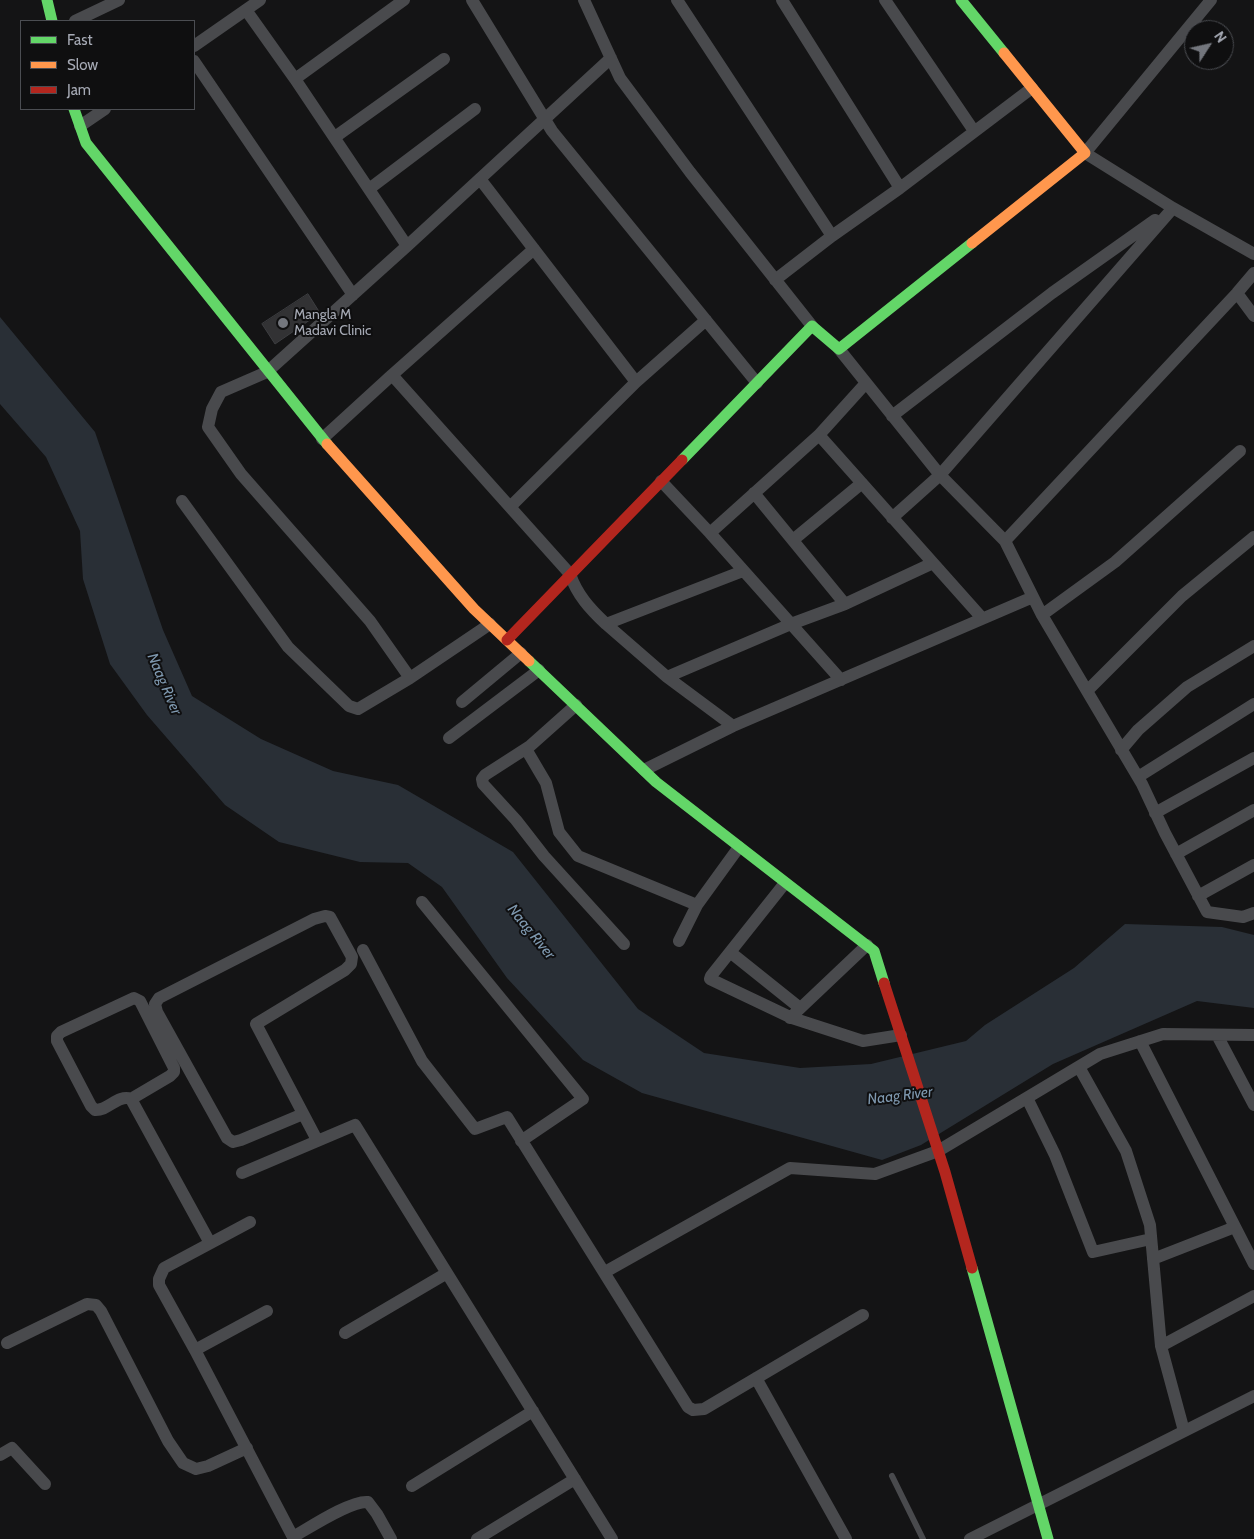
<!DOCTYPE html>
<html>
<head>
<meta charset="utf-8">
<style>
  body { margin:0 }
  #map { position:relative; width:1254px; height:1539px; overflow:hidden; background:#141415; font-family:Cabin,sans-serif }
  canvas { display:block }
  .legend { position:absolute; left:20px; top:20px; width:175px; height:90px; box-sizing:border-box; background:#0f0f10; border:1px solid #4b4d52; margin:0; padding:6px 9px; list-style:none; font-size:15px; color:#a6aab5 }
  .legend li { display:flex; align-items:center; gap:10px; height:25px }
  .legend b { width:25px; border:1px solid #4b4d52 }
  .north { position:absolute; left:1184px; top:20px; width:50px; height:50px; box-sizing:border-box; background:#0f0f10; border:1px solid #4b4d52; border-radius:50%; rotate:55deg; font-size:14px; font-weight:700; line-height:20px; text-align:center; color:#a6aab5 }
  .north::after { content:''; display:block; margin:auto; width:18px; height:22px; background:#73767d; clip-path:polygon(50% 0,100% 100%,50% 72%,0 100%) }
</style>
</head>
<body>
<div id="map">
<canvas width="1254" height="1539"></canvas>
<ul class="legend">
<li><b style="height:6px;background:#63d668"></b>Fast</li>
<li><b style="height:6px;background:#ff974d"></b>Slow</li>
<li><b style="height:6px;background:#b3261e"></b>Jam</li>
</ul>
<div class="north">N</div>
</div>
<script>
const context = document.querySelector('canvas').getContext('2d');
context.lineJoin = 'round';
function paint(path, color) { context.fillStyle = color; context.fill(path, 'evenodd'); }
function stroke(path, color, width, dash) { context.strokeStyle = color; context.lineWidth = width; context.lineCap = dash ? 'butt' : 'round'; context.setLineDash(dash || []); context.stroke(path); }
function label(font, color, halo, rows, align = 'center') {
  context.font = font + ' Cabin,sans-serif'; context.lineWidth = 4; context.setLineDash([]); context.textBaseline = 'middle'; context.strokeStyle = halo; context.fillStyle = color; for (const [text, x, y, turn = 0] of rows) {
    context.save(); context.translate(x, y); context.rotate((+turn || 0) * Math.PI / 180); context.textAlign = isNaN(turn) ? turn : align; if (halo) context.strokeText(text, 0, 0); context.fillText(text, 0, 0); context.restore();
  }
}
const water = new Path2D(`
  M0 317 95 432 163 630 192 696 261 739 333 771 398 785 513 852 638 1009 704 1053 800 1068 871 1064 966 1041 985 1025 1074 968 1125 924 1222 927 1254 935V1008L1197 1001 1053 1064 921 1145 882 1160 642 1093 583 1060 507 978 442 887 408 863 360 862 279 842 225 805 147 715 110 664 83 579 80 531 46 457 0 404Z`);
const building = new Path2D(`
  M308 294 320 313 275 344 262 324Z`);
const lane = new Path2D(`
  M892 1476 923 1539`);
const street = new Path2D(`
  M472 0 552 131 757 383
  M584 0 620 78 690 172 812 326
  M677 0 832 236
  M782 0 900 188 1032 88
  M885 0 974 131
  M1211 0 1085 153 1173 208 1254 254
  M246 10 295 79 404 0
  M75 21 119 0
  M194 46 260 0
  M194 61 353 295
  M295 79 407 246
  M80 126 105 109
  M335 137 444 59
  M480 179 636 382 706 320
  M369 189 475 109
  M534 249 392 375 510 507 636 382
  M1254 273 1237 293 1005 541 1042 615 1142 784 1165 833 1207 912 1243 917 1254 913
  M775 280 832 236 900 188
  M1237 293 1254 316
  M839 349 940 475 1005 541
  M866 383 819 435 982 618
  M892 416 1052 293 1155 220
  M819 435 710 533 841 680
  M322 439 392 375
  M661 481 710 533
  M754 493 845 604
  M182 501 288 647 349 706 358 709 410 678 490 624
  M510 507 570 574C577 595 590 609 606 624L743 571
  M892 518 940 475 1173 208
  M793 540 862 483
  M1042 615 1115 562 1240 451
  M606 624 667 677 733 726
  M667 677 791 624 845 604 933 563
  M410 678 370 621 241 474 208 427 212 409 221 392 267 372 407 246 611 58
  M1087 691 1182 596 1254 537
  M462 702 521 653
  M576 705 530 746 485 775 482 779 483 784 516 820 544 856 624 944
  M449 738 539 670
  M526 749 546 783 559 832 578 856 697 905
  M1121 750 1138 730 1187 687 1254 646
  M644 770 733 726 1033 597
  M1138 777 1254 704
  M1155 813 1254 758
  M1176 854 1254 810
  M785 883 711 976 710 979 792 1018 863 1041 901 1035
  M1198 896 1254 865
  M422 902 583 1099 521 1141
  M679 941 697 905 739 847
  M363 950 422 1061 475 1129 507 1117 688 1407 693 1410 704 1409 863 1315
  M730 952 800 1008
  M790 1018 867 945
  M1217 1035 1254 1105
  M1140 1041 1254 1264
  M1079 1067 1126 1151 1150 1225 1161 1346 1184 1431
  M1027 1098 1055 1155 1093 1252 1151 1239
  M131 1099 170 1076 174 1072V1068L140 1001 134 998 61 1032 57 1036V1041L91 1106 95 1110C108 1111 118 1094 131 1099L210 1243
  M303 1114 241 1140 233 1142 227 1138 157 1012 155 1004 159 998 314 919 325 916 330 917 352 957 351 964 345 970 256 1024 317 1140
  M242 1173 355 1125 612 1539
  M250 1222 164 1268 159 1279V1285L195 1350 294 1539
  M1153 1259 1235 1227
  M605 1272 790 1168 875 1174 938 1151 1100 1054 1163 1034 1254 1035
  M345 1333 447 1273
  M7 1343 87 1304 96 1305 101 1311 168 1441 183 1463 196 1469 208 1466 247 1448
  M1161 1346 1254 1296
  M195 1350 267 1311
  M756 1378 846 1539
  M0 1455 12 1448 45 1484
  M412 1486 533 1411
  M293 1537C309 1528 351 1500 368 1502L377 1514 391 1539
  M477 1539 575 1479
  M970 1539 1254 1396`);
const fast = new Path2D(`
  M47 0 52 21
  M961 0 1004 53
  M74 109 86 143 327 444
  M682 460 812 326 839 349 972 243
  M529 661 656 782 874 951 884 983
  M972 1268 1048 1539`);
const slow = new Path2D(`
  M972 243 1085 153 1004 53
  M327 444 474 609 529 661`);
const jam = new Path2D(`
  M507 640 682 460
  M884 983 945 1172 972 1268`);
const markers = [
  [283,323,6,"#73767d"]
];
const poiNames = [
  ["Mangla M",294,315],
  ["Madavi Clinic",294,331]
];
const waterNames = [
  ["Naag River",164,684,67],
  ["Naag River",531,932,51],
  ["Naag River",900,1096,-7]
];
paint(water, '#292f36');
paint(building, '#323234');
stroke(building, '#3d3e41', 1);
stroke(lane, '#494a4d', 6);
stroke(street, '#494a4d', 12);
stroke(fast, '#63d668', 11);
stroke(slow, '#ff974d', 11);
stroke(jam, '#b3261e', 11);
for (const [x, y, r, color] of markers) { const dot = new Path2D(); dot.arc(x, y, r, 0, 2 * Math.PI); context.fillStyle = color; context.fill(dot); stroke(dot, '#0f0f10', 2); }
label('14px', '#a6aab5', '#0f0f10', poiNames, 'left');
label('italic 15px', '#7e98af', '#0f0f10', waterNames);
</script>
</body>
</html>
